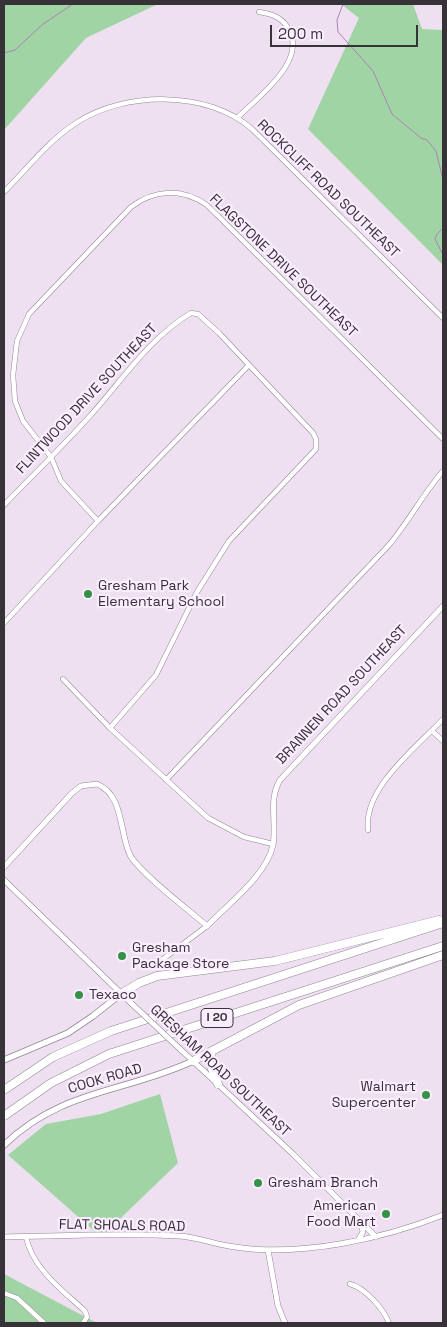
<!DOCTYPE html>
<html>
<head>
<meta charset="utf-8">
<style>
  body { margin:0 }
  #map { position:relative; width:447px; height:1327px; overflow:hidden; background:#eee0f1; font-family:"Space Grotesk",sans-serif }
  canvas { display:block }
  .frame { position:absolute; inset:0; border:5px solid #373138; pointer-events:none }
  .scale { position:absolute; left:270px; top:25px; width:148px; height:22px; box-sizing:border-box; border:2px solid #373138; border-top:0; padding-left:6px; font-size:15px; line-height:18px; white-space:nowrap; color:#373138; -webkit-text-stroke:4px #fbedff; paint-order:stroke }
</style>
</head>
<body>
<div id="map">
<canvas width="447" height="1327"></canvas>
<div class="frame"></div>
<div class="scale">200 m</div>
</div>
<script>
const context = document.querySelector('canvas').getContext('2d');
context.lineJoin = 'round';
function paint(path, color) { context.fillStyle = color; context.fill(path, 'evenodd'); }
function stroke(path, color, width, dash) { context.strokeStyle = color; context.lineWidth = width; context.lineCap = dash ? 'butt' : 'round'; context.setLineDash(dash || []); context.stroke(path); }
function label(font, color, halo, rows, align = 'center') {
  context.font = font + ' "Space Grotesk",sans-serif'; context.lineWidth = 4.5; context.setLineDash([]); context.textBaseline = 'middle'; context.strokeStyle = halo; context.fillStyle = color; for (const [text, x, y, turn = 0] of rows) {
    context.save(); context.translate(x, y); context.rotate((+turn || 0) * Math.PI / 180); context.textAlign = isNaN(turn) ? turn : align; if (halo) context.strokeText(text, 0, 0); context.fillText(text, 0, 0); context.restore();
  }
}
const green = new Path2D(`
  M4 4H158L86 38 4 130Z
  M341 4H413L422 29 443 30V265L308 129 359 18Z
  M160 1094 178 1163 101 1237 8 1155 46 1124 101 1114Z
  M4 1274 97 1323H4Z`);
const stream = new Path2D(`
  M343 4 337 20 338 32 373 71 392 114 421 138 427 140 436 151 443 180
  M4 53 15 50 43 24 73 4
  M443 228 437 234 435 239 443 255`);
const minor = new Path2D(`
  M237 118C257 98 305 63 290 32 284 18 273 14 259 12
  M4 192C27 169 48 141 76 123 124 91 208 90 252 129L443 318
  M4 505C32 476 62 447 89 417 122 381 149 338 191 313L198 314 219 333 313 433 316 439V449L229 541 197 592 156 675 110 728
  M98 521 61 481 51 457 23 421 15 401 13 375 17 341 29 314 131 207C155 189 182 188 207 205L443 439
  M4 623 98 521 248 366
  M63 679 110 728 208 818 244 837 273 844
  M432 731 443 741
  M166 780 389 545C409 521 423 494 443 471
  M368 830C363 788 416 748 443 719
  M151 965H155L207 926
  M26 1237C33 1269 62 1290 85 1311L87 1317 83 1323
  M350 1284C365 1288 383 1308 389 1323
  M4 1293 17 1298 44 1323`);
const tertiary = new Path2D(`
  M4 867 72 793 81 786 97 784C124 795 119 832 130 855 139 872 190 911 207 926 228 904 267 875 273 845 277 822 268 800 280 780L443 606
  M4 880 131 1003
  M180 1049 293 1154 376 1237
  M4 1237C62 1236 121 1233 179 1236 198 1237 216 1245 235 1247 300 1257 383 1239 443 1215
  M358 1240 363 1232 361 1222
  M268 1250 278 1306 285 1323`);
const secondary = new Path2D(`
  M4 1060 68 1033 93 1016 121 994
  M4 1145C62 1089 124 1093 193 1061`);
const motorway = new Path2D(`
  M121 994 139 983 157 976 275 961 439 920
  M212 1051 209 1061 218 1084
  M193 1061 299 1005 443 955
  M4 1090 53 1057 111 1031 443 923
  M4 1116 51 1083 109 1054 443 946`);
const tertiaryBridge = new Path2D(`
  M131 1003 180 1049`);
const markers = [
  [88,594,5,"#339244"],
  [122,956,5,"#339244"],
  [79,995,5,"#339244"],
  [426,1095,5,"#339244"],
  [258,1183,5,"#339244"],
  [386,1214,5,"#339244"]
];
const shields = [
  [217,1018,32]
];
const shieldNames = [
  ["I 20",217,1018]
];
const streetNames = [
  ["ROCKCLIFF ROAD SOUTHEAST",328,189,44],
  ["FLAGSTONE DRIVE SOUTHEAST",283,266,44],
  ["FLINTWOOD DRIVE SOUTHEAST",87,399,-47],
  ["BRANNEN ROAD SOUTHEAST",342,695,-47],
  ["GRESHAM ROAD SOUTHEAST",220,1071,43],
  ["COOK ROAD",105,1079,-16],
  ["FLAT SHOALS ROAD",122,1226,1]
];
const poiNames = [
  ["Gresham Park",98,586],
  ["Elementary School",98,602],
  ["Gresham",132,948],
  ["Package Store",132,964],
  ["Texaco",89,995],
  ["Walmart",416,1087,"right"],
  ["Supercenter",416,1103,"right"],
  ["Gresham Branch",268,1183],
  ["American",376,1206,"right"],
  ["Food Mart",376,1222,"right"]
];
paint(green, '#a1d4a5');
stroke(stream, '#af81b9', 1);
stroke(minor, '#928595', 5.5);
stroke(tertiary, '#928595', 6);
stroke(secondary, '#928595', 7);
stroke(motorway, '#928595', 9);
stroke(minor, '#fff', 4.5);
stroke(tertiary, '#fff', 5);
stroke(secondary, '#fff', 5.5);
stroke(motorway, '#fff', 8);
stroke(tertiaryBridge, '#928595', 6, []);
stroke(tertiaryBridge, '#fff', 5);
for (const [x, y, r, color] of markers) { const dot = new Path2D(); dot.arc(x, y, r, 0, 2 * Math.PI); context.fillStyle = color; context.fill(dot); stroke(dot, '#fbedff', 2); }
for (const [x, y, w] of shields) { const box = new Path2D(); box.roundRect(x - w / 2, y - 9.5, w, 19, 4); context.fillStyle = '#fbedff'; context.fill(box); stroke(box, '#373138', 1); }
label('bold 12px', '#373138', null, shieldNames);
label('14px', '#373138', '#fbedff', streetNames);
label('14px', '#373138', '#fbedff', poiNames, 'left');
</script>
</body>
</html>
